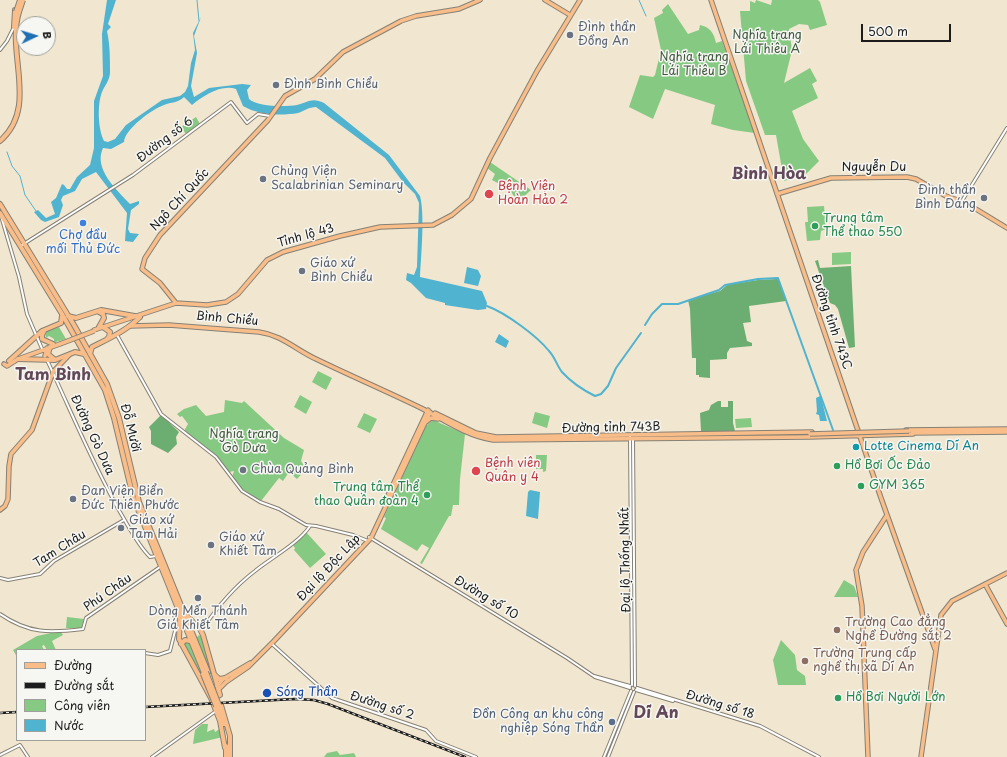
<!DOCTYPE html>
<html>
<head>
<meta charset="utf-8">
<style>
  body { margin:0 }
  #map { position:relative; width:1007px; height:757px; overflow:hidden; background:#f1e6cf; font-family:"Playpen Sans",sans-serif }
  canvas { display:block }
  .legend { position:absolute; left:16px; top:649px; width:130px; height:92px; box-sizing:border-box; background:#f6f6f2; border:1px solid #9f9f9c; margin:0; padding:5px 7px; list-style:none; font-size:12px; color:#1c1c1c }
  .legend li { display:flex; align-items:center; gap:8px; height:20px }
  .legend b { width:20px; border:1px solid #9f9f9c }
  .north { position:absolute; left:16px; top:16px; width:40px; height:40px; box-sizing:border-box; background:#f6f6f2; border:1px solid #9f9f9c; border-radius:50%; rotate:86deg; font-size:11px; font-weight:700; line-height:16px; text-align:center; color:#1c1c1c }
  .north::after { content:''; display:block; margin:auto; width:14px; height:18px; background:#1f6fb2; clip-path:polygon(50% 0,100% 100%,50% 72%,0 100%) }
  .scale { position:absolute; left:861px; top:24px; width:90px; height:18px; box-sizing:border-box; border:2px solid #1c1c1c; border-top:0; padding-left:5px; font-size:12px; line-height:14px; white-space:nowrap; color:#1c1c1c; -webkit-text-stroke:3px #f6f6f2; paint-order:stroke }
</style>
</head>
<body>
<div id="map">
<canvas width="1007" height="757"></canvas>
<ul class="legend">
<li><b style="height:5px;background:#f8bd89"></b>Đường</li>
<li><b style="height:5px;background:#1c1c1c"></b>Đường sắt</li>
<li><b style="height:11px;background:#86c983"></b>Công viên</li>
<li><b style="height:11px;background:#50b3cf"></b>Nước</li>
</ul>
<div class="north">B</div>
<div class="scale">500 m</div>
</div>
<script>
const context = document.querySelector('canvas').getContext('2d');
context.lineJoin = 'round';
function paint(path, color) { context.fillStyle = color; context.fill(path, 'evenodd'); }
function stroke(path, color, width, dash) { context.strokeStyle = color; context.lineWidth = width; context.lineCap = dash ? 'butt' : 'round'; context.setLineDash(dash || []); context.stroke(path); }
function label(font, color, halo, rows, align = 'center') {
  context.font = font + ' "Playpen Sans",sans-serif'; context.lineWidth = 3; context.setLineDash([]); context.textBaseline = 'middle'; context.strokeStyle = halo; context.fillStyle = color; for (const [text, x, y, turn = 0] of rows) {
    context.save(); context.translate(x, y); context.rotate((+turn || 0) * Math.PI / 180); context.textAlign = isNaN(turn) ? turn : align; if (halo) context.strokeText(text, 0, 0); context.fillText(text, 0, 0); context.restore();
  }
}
const green = new Path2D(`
  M756 0 771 5 772 0H818L820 2 827 25 810 30 808 25 799 24 789 29 792 50 784 83 810 68 817 81 812 84 818 98 792 111 803 139 819 161 806 174 784 181 776 135H765L746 81 740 11H750V1L755 3Z
  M668 4 688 34 699 30 700 25C710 27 714 33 716 43L722 41 755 133 733 130 711 124 715 105 665 89 653 119 629 107 640 75 653 77 655 75 661 50 654 18 663 13 662 10Z
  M196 117 200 124 186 134 181 127Z
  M490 162 531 190 518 202 509 189 492 180 495 174 487 168Z
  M824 206 826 229 821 231 820 240 807 241 805 222H808L807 207Z
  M851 252V264L832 265V253Z
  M59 327 66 339 52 343 49 341H54V339L49 336 46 338 45 332Z
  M318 371 332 378 326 390 312 382Z
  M300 395 312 402 306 414 294 407Z
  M225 400 242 403 244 401 284 438 304 450 301 461 306 469 297 479 289 472 283 481 279 478 261 501 238 486 232 477 234 471 229 472 216 456 184 431 188 424 182 416 180 417 177 414 184 409 196 405 206 416 224 412Z
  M535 412 550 416 547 428 532 423Z
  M364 413 377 419 370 433 357 427Z
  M751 418 752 427 736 428 735 419Z
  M433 420 465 434 460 479 459 505H453L451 516H449L422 564 420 563 429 548 422 544 417 551 381 529 386 518 384 517 426 426Z
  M536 455H547L546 471 543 472V469H536Z
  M306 532 326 554 310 568 294 550 295 548 292 544Z
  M844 580 854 586 858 597H834Z
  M67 617 84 619 81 629 66 628Z
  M60 631 63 635 52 641 56 650H47L44 645 42 646 44 650H17V657L13 650 37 636Z
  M199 635 202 637 215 686 196 638Z
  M781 640 795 655 797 670 805 676 806 685H778L773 660Z
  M184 641H188L190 644 208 686H206L184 645Z
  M202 724H208L207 732 214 729 215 732 221 728 223 737 193 744 195 730Z
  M337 751 340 755 354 753 356 757H324L327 753Z`);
const forest = new Path2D(`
  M818 260 820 268 851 266 855 347 849 348 838 309 835 305 830 303 815 261Z
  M777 279 779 280 786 301 749 306 751 322 743 323 747 341 752 343V346L730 348 727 353V359L710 360V378L699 377V375H696V358H692L690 309 688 300 720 291 727 285 758 280Z
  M718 401H721V407H728V401H733V423L735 431H701L700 413 709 410 711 405Z
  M161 415 179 432 176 437 177 444 168 453 151 444V431L149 427Z`);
const water = new Path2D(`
  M107 0H116L108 24 111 27 107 31C110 45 110 58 110 72 110 80 105 85 102 92 97 105 98 129 104 141L108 142 115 139 126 125 162 100 180 96 185 92 188 86 191 63 195 50 193 33 201 17 194 36 197 53 191 86 194 97 209 88 242 84 251 85 247 90 249 99C257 107 286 107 297 105 308 102 312 97 324 103L389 155 420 196C425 215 421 256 420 277L482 291 487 303 486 309 478 310 445 305V303L426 298 411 283 406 280 407 273 414 275 417 267 419 203 415 194 403 182 385 158 316 107C309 107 304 111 298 113 281 116 258 115 243 106L236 89C221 84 203 96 192 105L184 97C178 103 171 102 164 105 152 109 125 129 124 142L111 149 103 148C93 169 117 190 130 204L139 201V204L131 210 128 229 130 233 139 234 133 242 125 241 127 213 96 172 82 179 75 191 63 196 61 200 63 205 59 217 45 222 41 220 34 212 38 210 46 218 55 214 51 202 56 198 62 184 64 185 67 189H70L77 177 90 165 94 148V101L103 76 102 34Z
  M467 267 478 270 481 276 478 286 464 283Z
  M499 334 509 341 506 348 495 342Z
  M820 396 821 397 827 421H820L819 415 816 414 817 411 816 398Z
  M530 490 540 492 538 519 526 516 528 492Z`);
const stream = new Path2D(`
  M197 0 199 21
  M639 0 646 16
  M7 152 12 166 20 176 25 195 36 211`);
const canal = new Path2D(`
  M487 306C506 313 537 336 549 351 555 357 557 366 562 372 571 382 583 390 595 396L601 394 608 386 616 368 641 333
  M645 325 652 314 662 304H678L719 290 725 285 758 279 778 278 833 430`);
const minor = new Path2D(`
  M0 50 7 41 13 29
  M962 201 1007 128
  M1 216 19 277 27 314 43 351
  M22 245 133 175 231 102 247 123 258 114 270 116
  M117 335 161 414 216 457 242 491 260 502 279 509 306 525 316 526 353 535 368 541
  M47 360C71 411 92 463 120 512 129 527 137 544 150 557L156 556
  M630 435 632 685
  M633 439 635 686
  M369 537 567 658 595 677 630 688
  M0 578 8 580 40 574 54 561 124 520
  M0 614C29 634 50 633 83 629L86 618 160 567
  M202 630C217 607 234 587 255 571 271 558 299 543 310 526
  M272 644 332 698 426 730 436 741 476 757
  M145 653 158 655 170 651 175 631 179 629
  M594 676 630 686
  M637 688 760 726 819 757
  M636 690 673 701
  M0 755 20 745 28 757
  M152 757 216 711
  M604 757 631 691
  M608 757 634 692`);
const major = new Path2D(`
  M545 0 570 15
  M711 0 881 498 935 649
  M777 194 831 178 907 177 916 179 946 196 966 203 1007 228
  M176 303 160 283 142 269 145 258 160 235 268 120 285 96 315 79 343 52 401 21 416 16 459 9 480 0
  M130 326 169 325 259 332C282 335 296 350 316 359 351 376 386 391 421 408 444 420 467 436 493 440L810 437 913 434
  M94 330 176 303 207 305 226 302 238 294 267 260 283 252 340 236 380 227 433 225 452 215 471 199 490 158 537 71 580 0
  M45 356 47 348
  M4 364 7 366 18 359 60 344
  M435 413 476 433 496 437 812 432
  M426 422 431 418 438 419
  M906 430 1007 429
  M912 433 1007 432
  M384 504 428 410
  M0 510 5 506 8 499 9 466 11 454 32 430 53 372 69 355
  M985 584 1007 624
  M217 686 223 679 250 663
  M218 690 226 682 248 667 274 641 371 538 430 412
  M868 757 862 606 856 570 863 552 887 515
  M921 757 941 615 952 601 1007 573`);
const highway = new Path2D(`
  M14 27 15 10
  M0 141C39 107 6 54 19 12
  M0 204 74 325 107 384 119 418 139 502 208 672
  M0 213 62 314 105 390 114 418 133 497 204 673
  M99 312 103 314 104 318 99 327
  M68 316 76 318 101 310 140 317
  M103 327 110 332 109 337 107 339
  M44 331 42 335V339L53 344
  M50 347 48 354 54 359
  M90 354 92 347C110 338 126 331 140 317
  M18 359 55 360 75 352 84 354
  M9 361 42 331 61 323 62 316
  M180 616 179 639 211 698 220 721 225 748
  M187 616 200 629 203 635 220 695 213 697
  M181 644 185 640 190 641
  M214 674 219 679 226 678
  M217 705 224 724
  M221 705 230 736V757
  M226 757V746`);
const rail = new Path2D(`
  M145 707 295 699 314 700 328 704 465 757
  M0 713 17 712`);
const majorBridge = new Path2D(`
  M60 344 94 331
  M810 434 909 431`);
const highwayBridge = new Path2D(`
  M16 12 20 0
  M19 12 23 0
  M206 672 219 705
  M203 674 216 706`);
const markers = [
  [570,35,4,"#6b7280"],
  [276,85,4,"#6b7280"],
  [263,179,4,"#6b7280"],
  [489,194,5,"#e0444e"],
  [984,198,4,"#6b7280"],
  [83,223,4,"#3f7fe0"],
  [815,226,4,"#2e9e5b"],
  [302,271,4,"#6b7280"],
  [856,447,4,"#0f9aa8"],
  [837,466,4,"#2e9e5b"],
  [243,470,4,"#6b7280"],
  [476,471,5,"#e0444e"],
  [861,486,4,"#2e9e5b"],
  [427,495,4,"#2e9e5b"],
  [73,499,4,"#6b7280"],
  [121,528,4,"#6b7280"],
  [211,545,4,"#6b7280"],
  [198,598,4,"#6b7280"],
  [837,630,4,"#8d6e63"],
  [805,661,4,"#8d6e63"],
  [267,693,5,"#1a4fb4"],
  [838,698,4,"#2e9e5b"],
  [612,722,4,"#5c6f8a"]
];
const worshipNames = [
  ["Đình thần",578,28],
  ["Đồng An",578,42],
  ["Đình Bình Chiểu",284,85],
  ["Chủng Viện",271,172],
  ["Scalabrinian Seminary",271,186],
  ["Đình thần",976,191,"right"],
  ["Bình Đáng",976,205,"right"],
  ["Giáo xứ",310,264],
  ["Bình Chiểu",310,278],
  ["Chùa Quảng Bình",251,470],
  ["Đan Viện Biển",81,492],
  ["Đức Thiên Phước",81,506],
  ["Giáo xứ",129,521],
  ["Tam Hải",129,535],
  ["Giáo xứ",219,538],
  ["Khiết Tâm",219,552],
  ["Dòng Mến Thánh",198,612,"center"],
  ["Giá Khiết Tâm",198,626,"center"]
];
const parkNames = [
  ["Nghĩa trang",767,36],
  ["Lái Thiêu A",767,50],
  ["Nghĩa trang",694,58],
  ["Lái Thiêu B",694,72],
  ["Nghĩa trang",244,435],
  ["Gò Dưa",244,449]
];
const streetNames = [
  ["Đường số 6",165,140,-37],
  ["Nguyễn Du",874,168],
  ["Ngô Chí Quốc",180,200,-47],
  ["Tỉnh lộ 43",306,236,-16],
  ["Bình Chiểu",227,319,5],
  ["Đường tỉnh 743C",831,322,71],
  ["Đỗ Mười",130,428,76],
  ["Đường tỉnh 743B",611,428,-1],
  ["Đường Gò Dưa",92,435,65],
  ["Tam Châu",60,549,-32],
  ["Đại lộ Thống Nhất",626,560,-91],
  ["Đại lộ Độc Lập",329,568,-47],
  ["Phú Châu",108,593,-35],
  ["Đường số 10",486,598,31],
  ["Đường số 18",720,705,17],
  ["Đường số 2",382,706,18]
];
const healthNames = [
  ["Bệnh Viện",498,187],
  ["Hoàn Hảo 2",498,201],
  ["Bệnh viên",485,464],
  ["Quân y 4",485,478]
];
const leisureNames = [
  ["Trung tâm",823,219],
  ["Thể thao 550",823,233],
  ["Hồ Bơi Ốc Đảo",845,466],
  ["GYM 365",869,486],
  ["Trung tâm Thể",419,488,"right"],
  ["thao Quân đoàn 4",419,502,"right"],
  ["Hồ Bơi Người Lớn",846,698]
];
const shopNames = [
  ["Chợ đầu",83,236],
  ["mối Thủ Đức",83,250]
];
const cultureNames = [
  ["Lotte Cinema Dĩ An",864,447]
];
const educationNames = [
  ["Trường Cao đẳng",845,623],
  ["Nghề Đường sắt 2",845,637],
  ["Trường Trung cấp",813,654],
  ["nghề thị xã Dĩ An",813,668]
];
const transitNames = [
  ["Sóng Thần",276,693]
];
const serviceNames = [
  ["Đồn Công an khu công",604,715],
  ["nghiệp Sóng Thần",604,729]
];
const districtNames = [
  ["Bình Hòa",769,175],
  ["Tam Bình",53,376],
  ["Dĩ An",656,714]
];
paint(green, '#86c983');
paint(forest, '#6cad71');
paint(water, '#50b3cf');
stroke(stream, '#50b3cf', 1);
stroke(canal, '#50b3cf', 2);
stroke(minor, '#868176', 4);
stroke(major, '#868176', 5.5);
stroke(highway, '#868176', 6);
stroke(minor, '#fff', 2);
stroke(major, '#f8bd89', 3.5);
stroke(highway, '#f8bd89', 4);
stroke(rail, '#1c1c1c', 2.5);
stroke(rail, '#f6f6f2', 1, [3]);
stroke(majorBridge, '#868176', 5.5, []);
stroke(highwayBridge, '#868176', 6, []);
stroke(majorBridge, '#f8bd89', 3.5);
stroke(highwayBridge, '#f8bd89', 4);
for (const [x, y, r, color] of markers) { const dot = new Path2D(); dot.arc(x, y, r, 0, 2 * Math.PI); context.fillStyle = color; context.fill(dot); stroke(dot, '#f6f6f2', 1.5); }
label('12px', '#5b616d', '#f6f6f2', worshipNames, 'left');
label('12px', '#415940', '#f6f6f2', parkNames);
label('12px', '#1c1c1c', '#f6f6f2', streetNames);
label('12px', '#be3a42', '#f6f6f2', healthNames, 'left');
label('12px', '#27864d', '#f6f6f2', leisureNames, 'left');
label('12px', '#366cbe', '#f6f6f2', shopNames);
label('12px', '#0d838f', '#f6f6f2', cultureNames, 'left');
label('12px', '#785e54', '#f6f6f2', educationNames, 'left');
label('12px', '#164399', '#f6f6f2', transitNames, 'left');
label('12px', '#4e5e75', '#f6f6f2', serviceNames, 'right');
label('bold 16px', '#624858', '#f6f6f2', districtNames);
</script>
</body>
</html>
